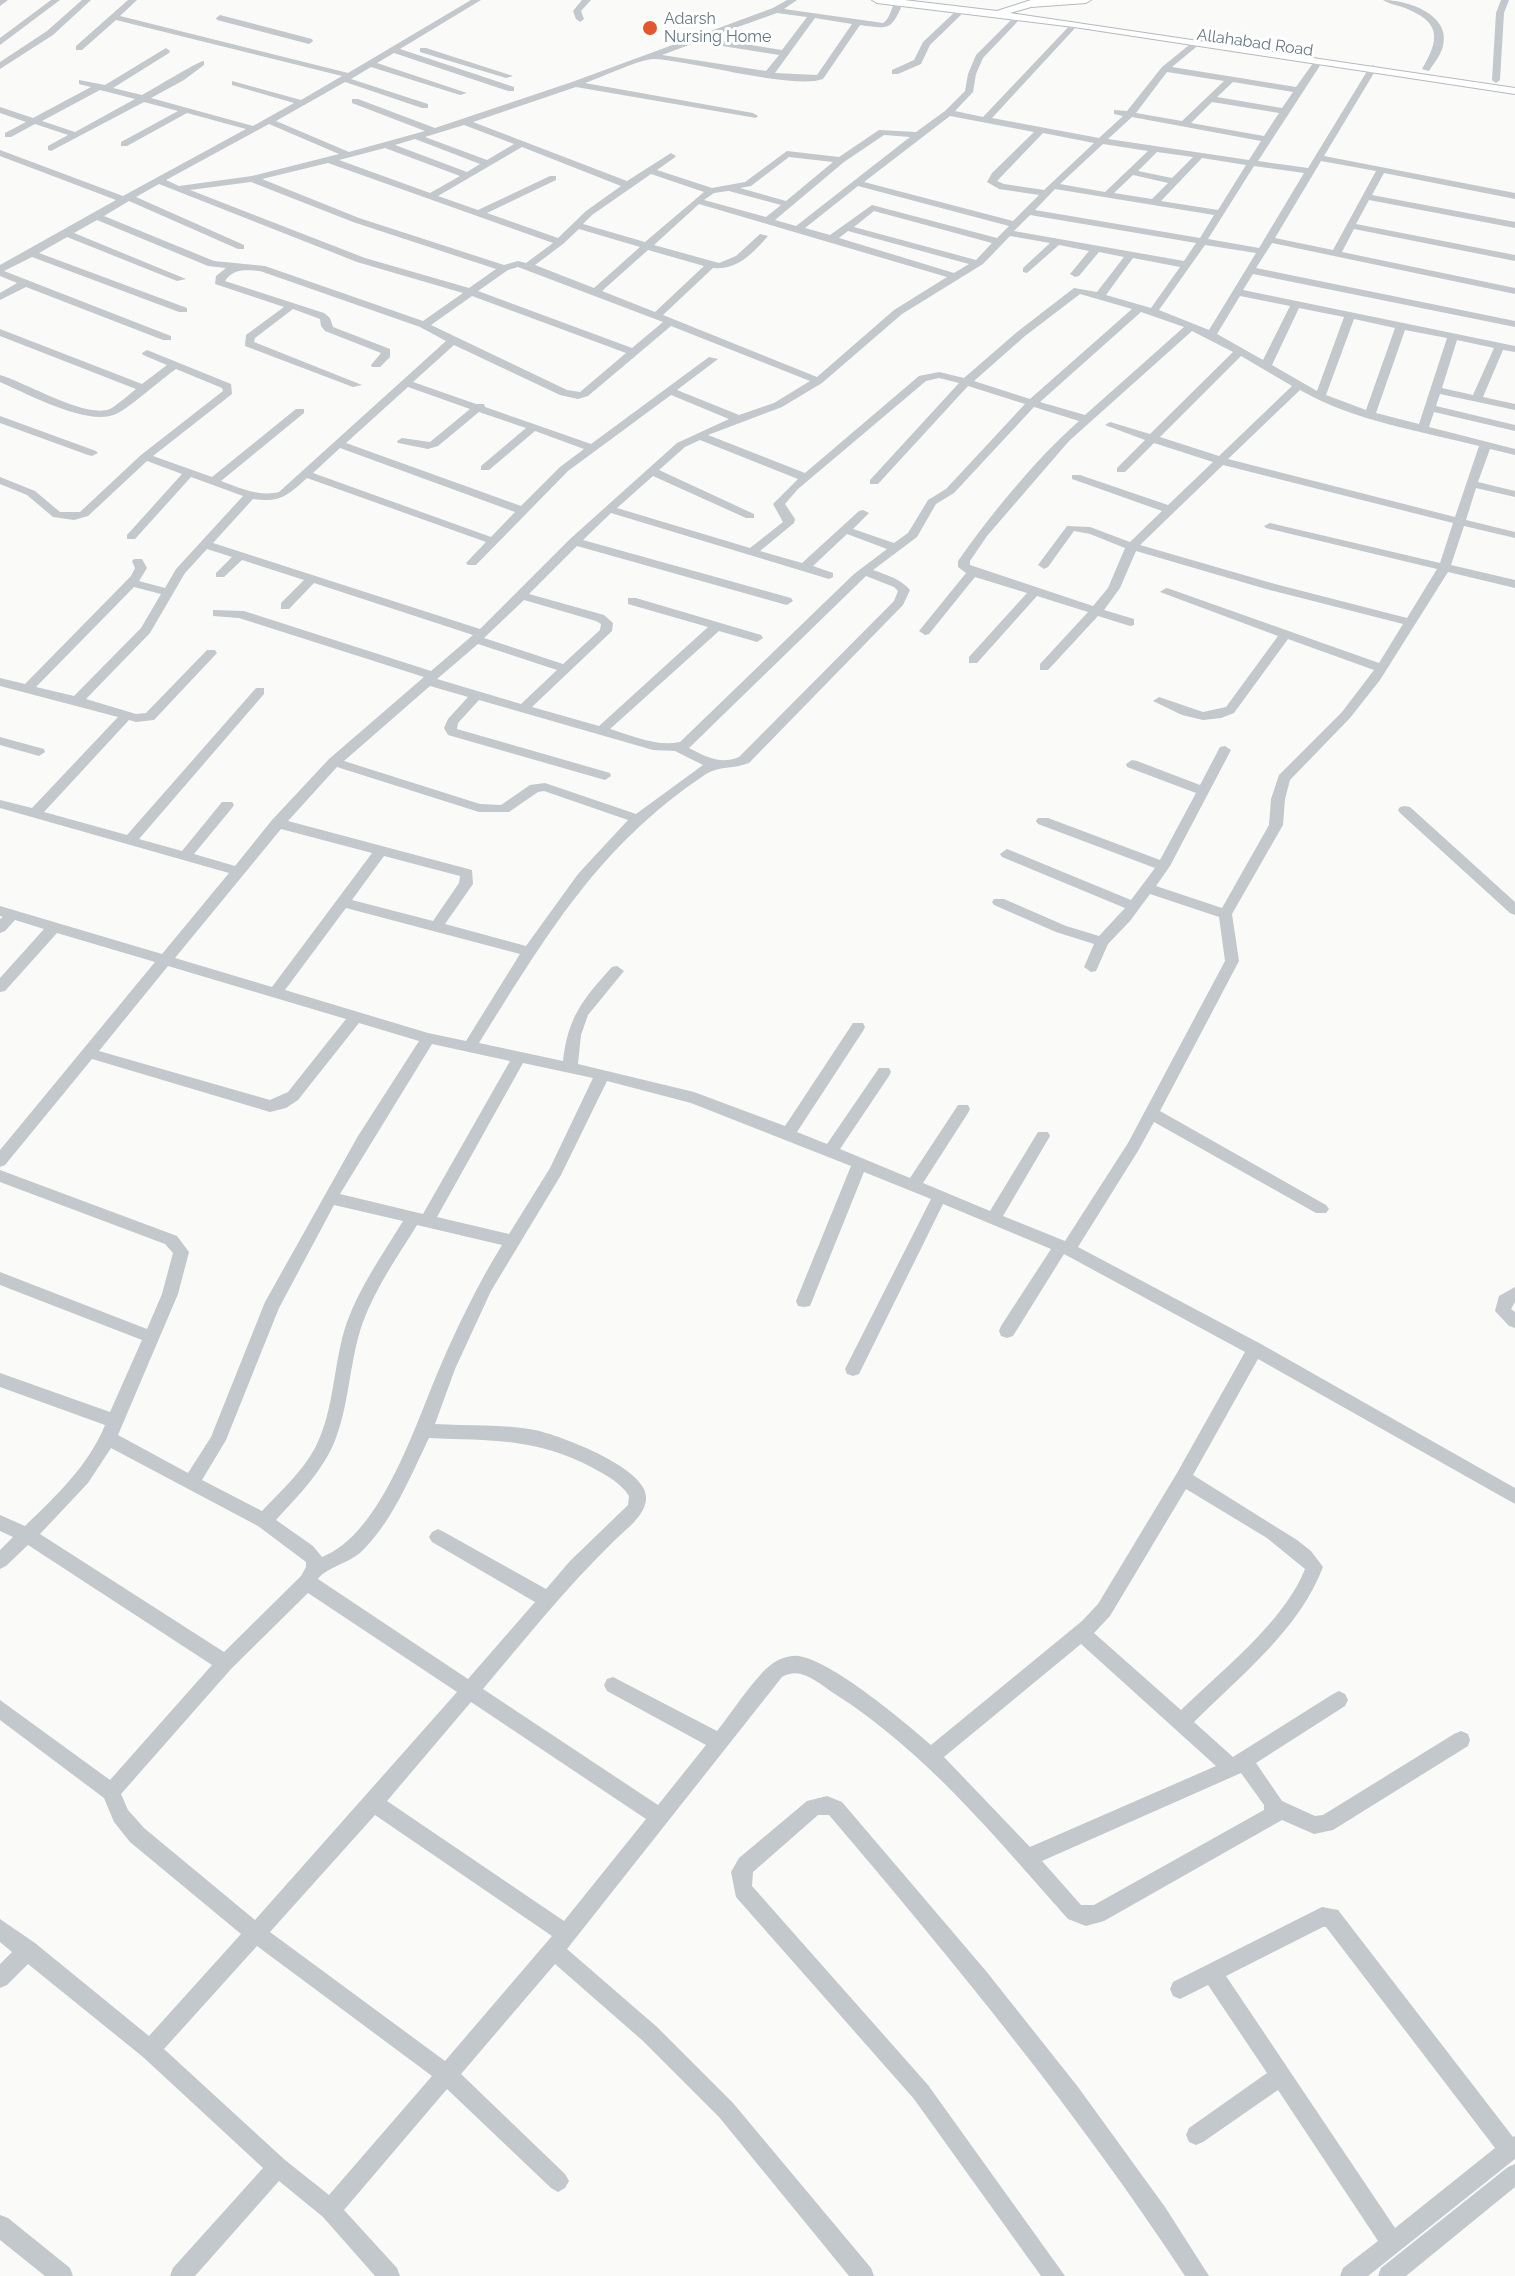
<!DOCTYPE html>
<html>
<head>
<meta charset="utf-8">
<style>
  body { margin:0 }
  canvas { display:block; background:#fafaf8 }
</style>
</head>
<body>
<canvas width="1515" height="2276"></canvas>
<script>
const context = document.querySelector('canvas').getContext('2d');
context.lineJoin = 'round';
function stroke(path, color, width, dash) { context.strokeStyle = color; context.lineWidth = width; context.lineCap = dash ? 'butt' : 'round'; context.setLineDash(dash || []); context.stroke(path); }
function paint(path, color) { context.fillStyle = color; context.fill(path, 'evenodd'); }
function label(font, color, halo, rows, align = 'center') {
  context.font = font + ' Raleway,sans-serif'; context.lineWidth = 6; context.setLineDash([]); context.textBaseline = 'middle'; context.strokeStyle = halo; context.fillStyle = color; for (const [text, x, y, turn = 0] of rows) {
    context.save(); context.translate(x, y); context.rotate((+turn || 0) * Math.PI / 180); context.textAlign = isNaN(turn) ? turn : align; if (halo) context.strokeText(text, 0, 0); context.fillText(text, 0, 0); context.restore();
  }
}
const minor = new Path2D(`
  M0 0H8L0 6Z
  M51 0H60L0 45V38Z
  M82 0H91L53 35 0 69V62L47 31Z
  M128 0H137L120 16 348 73 471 0H481L400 49 514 87V91H508L394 53 377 63 467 93 460 95 371 67 351 79 428 104V108H422L345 82 276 121 349 152 425 131 352 103V99H358L435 128 572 82 773 8 787 0H797L784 9 883 23C892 18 890 4 899 0L903 3C891 31 889 29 860 25L823 79C794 90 692 61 655 59 642 58 600 78 585 83L753 113 758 116 756 118 576 87 473 122 627 181 671 153 676 156 674 158 657 170 712 188 745 182 787 151 839 157 879 130 916 132 945 111 965 91 968 74 976 55 1017 14 1021 17 1020 19 983 58 976 74 973 92 955 111 983 117 1074 21 1078 24 1077 26 992 118 1099 138 1123 116 1114 114V110L1127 111 1162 67 1204 33 1208 36 1207 38 1172 67 1296 87 1316 59 1323 61 1258 161 1308 168 1369 68 1373 65 1377 68 1324 156 1515 193V199L1384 173 1372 195 1515 222V228L1369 200 1356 224 1515 255V261L1354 229 1342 252 1515 288V294L1272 243 1256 268 1515 321V327L1253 274 1243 290 1515 346V352L1503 350 1483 397 1515 404V410L1440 394 1436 406 1515 425V431L1434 412 1429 427 1515 449V455L1490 449 1478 482 1515 491V497L1476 488 1466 520 1515 532V538L1464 526 1451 565 1515 580V588L1448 572 1380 680 1350 718 1290 780 1285 799 1283 825 1232 914 1239 961 1160 1111 1326 1205 1329 1209 1326 1213H1316L1154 1122 1138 1151 1078 1247 1261 1344 1515 1488V1504L1258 1359 1193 1475 1297 1540 1311 1551 1323 1567C1299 1630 1241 1675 1194 1722L1233 1757 1333 1694 1339 1691 1345 1694 1348 1700 1345 1706 1256 1763 1282 1801 1315 1816 1323 1815 1454 1734 1461 1731 1468 1734 1470 1740 1468 1746 1333 1830 1314 1834 1282 1820 1104 1921 1086 1926 1068 1919C996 1838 927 1753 835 1694 819 1684 801 1665 782 1677L567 1949 657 2027 733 2103 871 2268 874 2276H849L719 2117 643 2041 555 1964 461 2074 565 2174 569 2181 565 2188 558 2192 551 2188 447 2089 344 2210 397 2268 400 2276H375L323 2217 279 2181 195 2276H170L173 2268 263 2168 143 2057 28 1964 7 1985 0 1988V1964L12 1952 0 1942V1919L35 1943 149 2036 241 1934 130 1842 114 1822 104 1798 0 1720V1700L110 1780 212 1665 28 1545 6 1566 0 1569V1550L13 1537 0 1531V1515L25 1526C56 1496 89 1465 105 1425L0 1387V1373L110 1412 142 1340 0 1285V1272L147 1329 162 1294 173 1253 165 1244 0 1182V1170L177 1236 189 1252 178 1294 118 1435 188 1473 211 1437 265 1302 358 1136 419 1041 359 1023 298 1100 286 1108 270 1112 92 1059 5 1165 0 1167V1150L155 962 57 933 5 991 0 992V978L44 929 15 920 5 931 0 933V919L3 917 0 916V906L162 954 229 873 0 808V800L32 808 118 717 0 686V678L25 684 131 576 135 568 132 561 134 559H142L147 568 139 581 165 588 176 569 243 496 191 477 135 539H127V535L182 474 147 461 88 516 74 520 53 517 27 495 0 484V477L35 491 60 512H80L141 455 223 391 222 388 176 369C160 380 131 407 116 414 88 427 26 393 0 382V375C25 382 86 419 110 409 119 404 128 395 136 389L0 336V329L142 384 167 365 143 355 142 353 147 350 231 384 232 394 153 456 212 477 296 409H304V413L221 481C240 488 259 497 279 492L446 341 420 327 260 271C245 270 234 268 225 281L324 313 330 318 333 327 390 349V357L380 367H372L371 365 381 353 325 331 321 326 320 319 293 309 255 338 254 342 362 385 353 387 245 346 246 335 284 307 215 284 216 276 226 268 208 266 97 220 74 233 186 279 177 281 67 237 39 253 187 308V312H179L32 257 4 271 171 336V340H163L26 287 0 300V293L17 283 0 276V265L116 200 0 156V150L123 196 246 129 187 113 127 146H121V142L178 111 144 102 51 151 48 150V146L68 135 35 124 11 137H5V133L26 122 0 113V107L33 118 91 87 79 84V80L105 85 166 48 170 51 169 53 113 88 142 95C152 90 198 61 204 61V65L184 80 151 98 253 126 294 103 232 85V81L301 100 342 76 116 20 82 50H76V46ZM777 13 807 17 782 50 707 38ZM815 18 852 24 817 75 775 73ZM697 42 779 55 766 71 662 55ZM1167 72 1224 81 1182 121 1136 113ZM1233 82 1293 92 1282 108 1217 97ZM100 90 135 99 75 132 42 121ZM1212 102 1279 113 1264 136 1191 123ZM950 116 1034 132 992 173 987 182 999 189 1039 195 1013 221 864 182ZM1132 117 1261 141 1249 160 1108 139ZM269 124 339 154 252 176 179 186 166 180ZM464 125 514 144 487 160 425 137ZM1043 133 1094 143 1044 190 1004 184 997 181ZM884 135 910 137 796 226 775 220 844 162ZM415 139 480 164 467 172 395 145ZM1103 144 1148 151 1105 192 1060 184ZM522 147 621 186 586 211 558 238 487 213 556 180V176H550L478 210 438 196ZM385 148 460 176 430 193 339 160ZM1157 152 1193 157 1172 178 1138 171ZM789 157 833 162 786 201 740 188 751 186ZM1202 158 1246 165 1218 210 1161 201ZM1321 161 1376 171 1333 250 1275 238ZM328 163 553 243 526 263 518 261 504 265 359 218 262 179ZM1254 166 1304 173 1259 248 1208 239ZM651 174 704 192 645 242 583 224 592 215ZM1133 175 1168 183 1152 199 1114 193ZM251 182 353 222 496 269 469 288 365 258 190 190ZM159 184 357 262 463 293 423 321 265 266 214 261 104 216 129 201 238 249H244V245L136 197ZM858 186 1009 226 997 238 872 205 830 235 805 228ZM1055 189 1214 215 1200 238 1035 210ZM728 191H729L781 205 766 217 704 200 714 193ZM699 204 947 277 894 310 817 377 663 315 713 268C737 271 754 252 768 236L760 234 736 256 719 263 654 245ZM874 211 992 243 976 260 854 227ZM1030 215 1196 243 1184 261 1014 231ZM579 229 640 247 594 288 535 265 563 244ZM848 231 969 264 954 273 839 238ZM1010 236 1050 243 1023 268V272L1027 273 1059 245 1089 251 1070 274 1075 277 1079 276 1099 252 1124 257 1097 292 1074 288 1017 332 964 378 939 372 919 376 805 473 708 435 782 407 822 383 902 314 983 264ZM1205 245 1256 253 1209 330 1159 310ZM648 250 704 266 655 312 602 291ZM1133 258 1180 267 1151 308 1106 295ZM518 267 663 322 632 348 478 291 508 270ZM1080 294 1132 309 1030 399 974 381 1025 336ZM472 296 626 353 580 392 567 390 431 325ZM1240 296 1290 306 1263 360 1217 334ZM1299 308 1344 317 1317 391 1272 365ZM1141 312 1184 327 1085 415 1040 402ZM1354 319 1395 328 1366 410 1326 395ZM671 326 810 381 774 403 739 415 677 390 718 359 709 357 591 444 485 407 484 404H476L413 382 454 345 560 395 578 399 588 396ZM1405 330 1447 338 1419 424 1376 413ZM1192 331 1233 352 1150 434 1110 422 1105 425 1145 440 1117 468V472H1125L1154 443 1213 462 1168 505 1080 475H1072V479L1162 511 1130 542 1090 527 1067 526 1038 565 1044 569 1048 567 1074 531 1090 534 1125 548 1108 588 1093 606 970 565V561L987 536 1069 441ZM1457 340 1494 348 1473 395 1442 388ZM1241 356 1292 386 1219 456 1160 437ZM939 378 959 383 870 480V484H878L968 386 1025 404 946 489 928 500 908 533 894 543 853 529 869 513 863 510 859 511 802 563 760 551 794 523 795 519 785 504 798 489 926 381ZM408 387 470 409 430 442 402 438 397 441 398 443 428 449 438 446 479 412 526 428 481 466V470H489L535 431 584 449 560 467 521 506 346 443ZM1300 390C1354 421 1420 431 1479 446L1455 517 1228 459ZM671 395 729 419 677 443 570 539 480 629 213 543 253 499C280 503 287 496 307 478L486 542 466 563 468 565H476L568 471ZM1034 407 1079 421C1035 460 992 513 958 561V567L966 573 919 631 925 635 929 634 975 577 1027 593 969 657V663H977L1037 596 1088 612 1040 664V670H1048L1098 616 1130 626 1134 625V619L1104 610 1120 588 1136 551 1266 589 1403 624 1379 663 1170 589 1166 588 1160 592 1278 636 1226 707 1203 712 1159 697 1153 701 1182 715 1203 720 1221 718 1234 713 1288 639 1374 670 1342 712 1279 775 1271 799 1269 825 1222 908 1156 886 1170 866 1231 750 1225 746 1220 747 1200 785 1137 761 1132 760 1126 764 1127 767 1196 793 1160 860 1048 818H1038L1036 821 1038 824 1155 868 1131 900 1012 851 1007 849 1000 854 1002 857 1125 908 1099 936 1066 926 1004 899H994L992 902 994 905 1056 932 1094 944 1084 967 1091 972 1096 971 1108 944 1130 921 1150 894 1219 917 1225 961 1128 1143 1065 1241 1003 1216 1050 1136 1048 1132H1038L990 1211 923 1183 968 1113 970 1109 968 1105H958L910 1178 840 1149 889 1076 891 1072 889 1068H879L827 1144 797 1132 863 1031 865 1027 863 1023H853L785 1126 694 1092 578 1064 581 1035 588 1015 624 971 617 966 612 967C583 999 568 1017 563 1061L479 1043C547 935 597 847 706 774 719 766 734 769 749 763L903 605 910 590C901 579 887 575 873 570L917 537 936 504 954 493ZM700 440 798 479 773 504 783 522 750 548 617 508 653 476 746 518H754V514L659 470 685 447ZM340 448 515 512 491 537 313 473ZM1223 465 1453 523 1440 563 1270 523 1264 526 1266 528 1437 569 1407 618 1275 584 1140 545ZM611 513 829 579 833 577V573L813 566 847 534 887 549 854 574 680 742C657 747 633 736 610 729L719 631 757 642 763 638 761 635 636 598H628V604L708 627 599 726 532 707 612 631 613 623 604 615 529 594 577 546 783 604 787 605 793 601 791 598 583 540ZM207 549 232 557 216 573V577H224L242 560 304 580 281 603V609H289L314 583 473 635 431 671 244 611 213 610V616L239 618 424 677 329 759 272 820 235 866 194 854 232 808 234 805 232 802H222L182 851 139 839 264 694V688H256L127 835 44 812 129 720 136 722 154 720 217 653 215 650H207L146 713 136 714 86 699 150 633 185 573ZM866 576 894 587 898 591 894 601 739 757C721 765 706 757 689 748ZM134 587 161 594 141 628 74 696 36 687ZM524 600 596 621 601 624 600 630 563 664 484 638ZM478 644 557 670 521 704 437 679ZM430 686 468 697 448 719 444 728 448 735 605 780 611 776 610 773 457 729 458 723 479 700 653 750 675 751 703 765 636 814 545 783 530 785 501 805 480 804 344 761ZM337 767 479 812H509L538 792 544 791 628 820 578 874 526 946 445 924 473 884 472 870 288 821ZM281 829 372 853 272 987 175 958ZM384 856 460 876 459 883 433 921 352 900ZM346 908 520 954 466 1041 428 1033 285 990ZM168 966 346 1019 288 1092 270 1100 99 1051ZM432 1044 510 1061 423 1214 340 1194ZM523 1063 593 1078 550 1168 509 1234 437 1217ZM607 1081 691 1103 851 1166 796 1301 798 1306 804 1307 810 1306 812 1301 864 1172 931 1199 845 1369 847 1374 853 1376 859 1374 943 1204 1051 1249 1001 1326 999 1331 1001 1336 1007 1338 1013 1336 1064 1254 1245 1352 1177 1473 1098 1604 1082 1621 931 1745C905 1722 831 1660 798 1656 789 1655 779 1659 772 1664 757 1674 730 1715 717 1731L613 1677 607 1679 604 1685 607 1691 706 1745 658 1805 483 1689C525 1639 566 1588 613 1542 625 1530 644 1517 646 1500 651 1469 559 1435 535 1430 502 1424 468 1426 435 1424L455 1369 491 1291 561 1175ZM334 1205 403 1221C383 1254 360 1286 347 1322 333 1362 335 1410 315 1448 302 1472 281 1491 262 1511L202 1480 226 1440 279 1308ZM417 1225 502 1245C478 1284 458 1325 440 1367 416 1422 382 1534 322 1557L313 1546 276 1520C298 1496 321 1473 334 1443 350 1404 349 1361 363 1322 376 1287 398 1256 417 1225ZM429 1438C491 1441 535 1437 593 1468 606 1475 621 1483 629 1496L628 1505 570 1561 546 1589 444 1532 438 1529 432 1532 429 1537 432 1542 535 1602 468 1679 318 1579C324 1569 348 1563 360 1553 392 1523 410 1477 429 1438ZM111 1448 258 1526 306 1562V1567L301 1576 224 1652 40 1534 88 1483ZM1186 1489 1267 1538 1305 1569C1284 1622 1222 1670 1181 1710L1094 1633 1110 1616ZM308 1593 457 1692 255 1920 144 1828 128 1810 121 1794 231 1669ZM1081 1644 1216 1766 1030 1847 944 1757ZM471 1702 646 1819 564 1921 387 1801ZM1241 1773 1264 1805V1810L1094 1905H1081L1042 1861ZM375 1815 552 1936 445 2061 270 1932ZM257 1946 432 2076 329 2195 285 2160 164 2049Z
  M582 0H591L581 11 584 19 580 22 576 19 573 11Z
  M1383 0C1407 0 1451 14 1443 46 1441 55 1434 63 1429 71L1422 69C1440 39 1441 22 1405 8 1397 5 1389 4 1383 0Z
  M1501 0H1509L1504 13 1500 80 1496 83 1492 80 1496 13Z
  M958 9 965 11 930 45 921 64 898 74H892V70L914 60 923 42Z
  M220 15 312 39 313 41 309 44 217 20 216 18Z
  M420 48H426L513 76 506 78 420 52Z
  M0 416 96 451 98 453 92 456 88 455 0 423Z
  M0 737 44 749 45 752 39 756 0 745Z
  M1405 806 1410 807 1515 902V915L1510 913 1400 813 1398 810 1400 807Z
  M1515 1287V1302L1511 1309 1515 1312V1328L1509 1326 1495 1311 1499 1296Z
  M827 1796 842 1802 986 1971 1078 2087 1165 2207 1209 2276H1185C1078 2113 955 1963 829 1815H818L753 1872 752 1886 928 2085 1065 2276H1041L914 2099 736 1897 731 1872 739 1858 807 1801Z
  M1322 1907 1338 1910 1513 2137 1515 2136V2159L1368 2276H1340L1343 2268 1378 2241 1278 2090 1203 2142 1196 2145 1189 2142 1186 2135 1189 2128 1267 2073 1208 1985 1180 1999 1173 1996 1170 1989 1173 1982ZM1323 1927H1326L1495 2148 1395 2228 1226 1976Z
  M1515 2164V2187L1406 2276H1378L1381 2268 1508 2167Z
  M0 2215 8 2218 70 2268 73 2276H45L0 2240Z`);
const major = new Path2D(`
  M872 0H904L997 11 1031 0H1091L1086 3 1031 7 1010 13 1515 88V94L1074 27 877 3Z`);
const markers = [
  [650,28,8,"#e4572e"]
];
const farPoinames = [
  ["Adarsh",664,19],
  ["Nursing Home",664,37]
];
const farStreetnames = [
  ["Allahabad Road",1255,43,8]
];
stroke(major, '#b5babe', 2);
paint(minor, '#c3c8cc');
paint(major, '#fff');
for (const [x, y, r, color] of markers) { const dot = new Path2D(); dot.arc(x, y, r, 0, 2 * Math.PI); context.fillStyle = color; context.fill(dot); stroke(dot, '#fff', 2); }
label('16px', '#657683', '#fff', farPoinames, 'left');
label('16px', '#657683', '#fff', farStreetnames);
</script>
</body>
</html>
